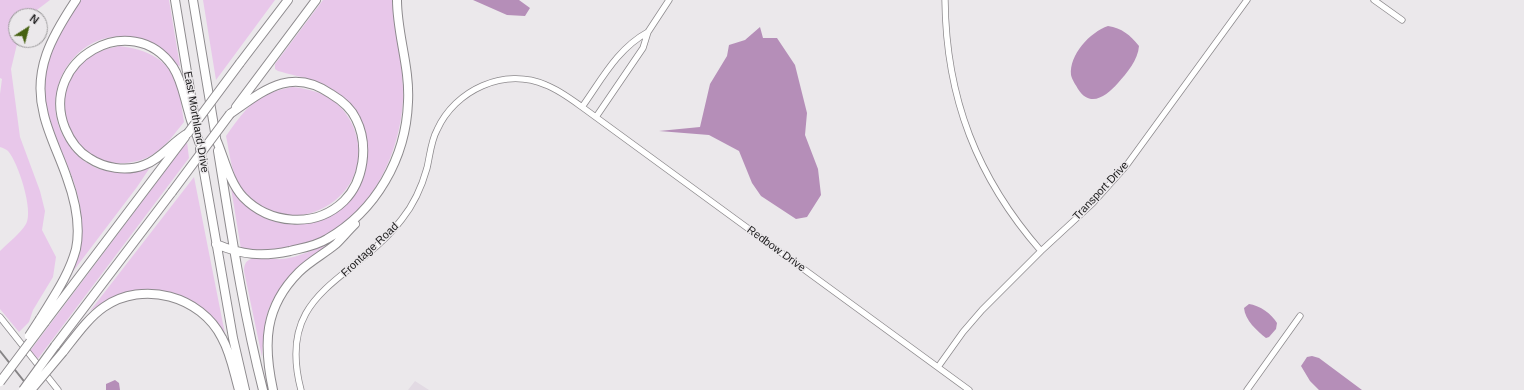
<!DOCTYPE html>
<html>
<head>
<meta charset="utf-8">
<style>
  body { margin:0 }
  #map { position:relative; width:1524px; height:390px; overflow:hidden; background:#ebe8eb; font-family:Arial,sans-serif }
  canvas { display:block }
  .north { position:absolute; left:8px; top:8px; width:40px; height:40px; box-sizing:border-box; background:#ebe8eb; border:1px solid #9a989a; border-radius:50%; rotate:36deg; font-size:11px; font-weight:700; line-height:16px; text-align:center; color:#212021 }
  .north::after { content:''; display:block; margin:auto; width:14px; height:18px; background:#476212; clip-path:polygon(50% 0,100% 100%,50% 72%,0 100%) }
</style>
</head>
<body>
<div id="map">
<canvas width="1524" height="390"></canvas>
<div class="north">N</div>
</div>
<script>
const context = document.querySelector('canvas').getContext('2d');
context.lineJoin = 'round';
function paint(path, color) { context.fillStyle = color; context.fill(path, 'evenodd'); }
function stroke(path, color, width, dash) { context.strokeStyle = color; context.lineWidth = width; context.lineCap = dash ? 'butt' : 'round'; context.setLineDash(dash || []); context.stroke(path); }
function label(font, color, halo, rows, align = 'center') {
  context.font = font + ' Arial,sans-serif'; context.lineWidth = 3; context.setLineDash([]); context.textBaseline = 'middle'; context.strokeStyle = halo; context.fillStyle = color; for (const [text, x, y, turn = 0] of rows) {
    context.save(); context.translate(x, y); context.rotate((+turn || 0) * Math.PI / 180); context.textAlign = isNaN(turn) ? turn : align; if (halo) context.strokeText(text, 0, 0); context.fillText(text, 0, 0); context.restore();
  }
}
const built = new Path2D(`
  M415 381 429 390H408Z`);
const green = new Path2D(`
  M0 0H50L29 16H16V40H18L11 69 20 137 40 191 45 211 42 230 56 257 53 277 33 310 29 322 19 332 0 309V251C8 243 20 234 26 224 34 211 18 162 8 151 6 149 3 148 0 147V94L2 79 0 78Z
  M81 0H169L180 66 176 65C167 55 156 45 143 40 82 19 32 90 67 142 74 154 86 164 99 169 116 173 134 168 151 166L137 187 71 274C79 250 84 225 79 200 68 150 35 120 47 64 52 40 67 20 81 0Z
  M203 0H275L216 80Z
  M323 0H392C396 33 404 67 403 100 399 168 356 241 283 250 269 252 255 250 241 249L231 188C240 198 249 210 261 216 284 228 313 227 334 213 339 209 344 202 348 197 360 185 367 172 367 154 366 146 361 136 359 128 354 115 352 104 340 95 323 80 299 77 278 71L275 69V64Z
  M119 46C146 49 170 59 178 88 181 99 182 111 184 122 175 133 167 145 155 153 147 159 136 162 126 163 73 169 42 96 83 61 94 52 106 49 119 46Z
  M292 87C318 90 338 97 351 122 386 192 292 251 243 190 231 175 230 154 226 136 247 107 255 94 292 87Z
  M187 142 189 158 37 360 30 351Z
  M194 177 226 339C213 319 210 316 189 304 151 281 126 288 90 311Z
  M330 242C305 263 275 283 266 318 263 331 263 344 262 357L244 271C244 266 245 261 251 259 260 256 273 260 283 259 299 257 316 249 330 242Z`);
const water = new Path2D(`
  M473 0H519L530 8 525 16 507 15Z
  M1108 26C1122 28 1130 35 1139 46 1138 60 1127 73 1118 83 1107 95 1091 109 1078 89 1076 85 1072 80 1071 75 1069 55 1090 32 1108 26Z
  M760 27 763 38H777L795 65 807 113 805 135 818 169 821 195 807 217 796 219 761 196 752 183 739 151 709 135 659 131 700 127 710 84 727 56 729 45 745 40Z
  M1249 304C1259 305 1272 314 1277 323L1276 329 1269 337 1266 338C1257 331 1245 320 1244 308Z
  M1312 356 1319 358 1362 390H1319L1310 381 1301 366 1307 357Z
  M115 380 119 383 120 390H106V384Z`);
const minor = new Path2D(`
  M945 0C946 98 977 178 1041 251
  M1374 0 1402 20
  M648 32 669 0
  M582 107C602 79 617 49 648 32L643 48 596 117
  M0 317 58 390
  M938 367 963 332 982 310 1041 251 1093 203 1126 166 1247 0
  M301 390C275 290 353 283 402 219 414 204 422 186 427 168 430 155 431 141 437 130 455 90 504 67 546 85 559 90 571 99 582 107L969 390
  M1247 390 1300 316`);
const highway = new Path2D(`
  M175 0 195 120
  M193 0 216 138
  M240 63 288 0
  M236 107 316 0
  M188 133C172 142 161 159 144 165 126 172 104 168 89 158 77 151 70 140 65 128 38 60 132 7 173 67 182 81 184 97 189 113 191 123 196 132 199 142
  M216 139C224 157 229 182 243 197 269 224 315 229 344 201 364 181 369 145 356 119 351 108 341 100 331 94 291 66 263 91 230 114
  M200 149 233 338 245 390
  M218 151C231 231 243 312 263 390
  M216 244C242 255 262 257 290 251 302 248 316 246 327 239 376 211 406 158 408 102 410 67 397 34 397 0
  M40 319C54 296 69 275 76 249 81 225 75 200 67 178 60 157 49 136 44 115 32 70 52 36 76 0
  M45 322 185 137
  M55 346 172 192
  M63 352C75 337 88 318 104 307 143 280 201 296 222 338 231 354 234 373 239 390
  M273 390C263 344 264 307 299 272 310 261 324 254 336 244 342 238 348 231 355 224`);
const rail = new Path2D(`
  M0 351 31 390`);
const highwayBridge = new Path2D(`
  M188 133 240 63
  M172 192 230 114
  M29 336 40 319
  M0 382 45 322
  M23 390 55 346
  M31 390 63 352`);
const streetNames = [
  ["East Morthland Drive",196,122,80],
  ["Transport Drive",1101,191,-47],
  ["Redbow Drive",776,249,36],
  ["Frontage Road",370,250,-43]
];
paint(built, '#e2dae3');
paint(green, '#e8c7ea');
paint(water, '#b58eb8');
stroke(minor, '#8d8a8d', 7);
stroke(highway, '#8d8a8d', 10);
stroke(minor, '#fff', 5.5);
stroke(highway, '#fff', 8);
stroke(rail, '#868486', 2);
stroke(highwayBridge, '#8d8a8d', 10, []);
stroke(highwayBridge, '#fff', 8);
label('11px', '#212021', '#ebe8eb', streetNames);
</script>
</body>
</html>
